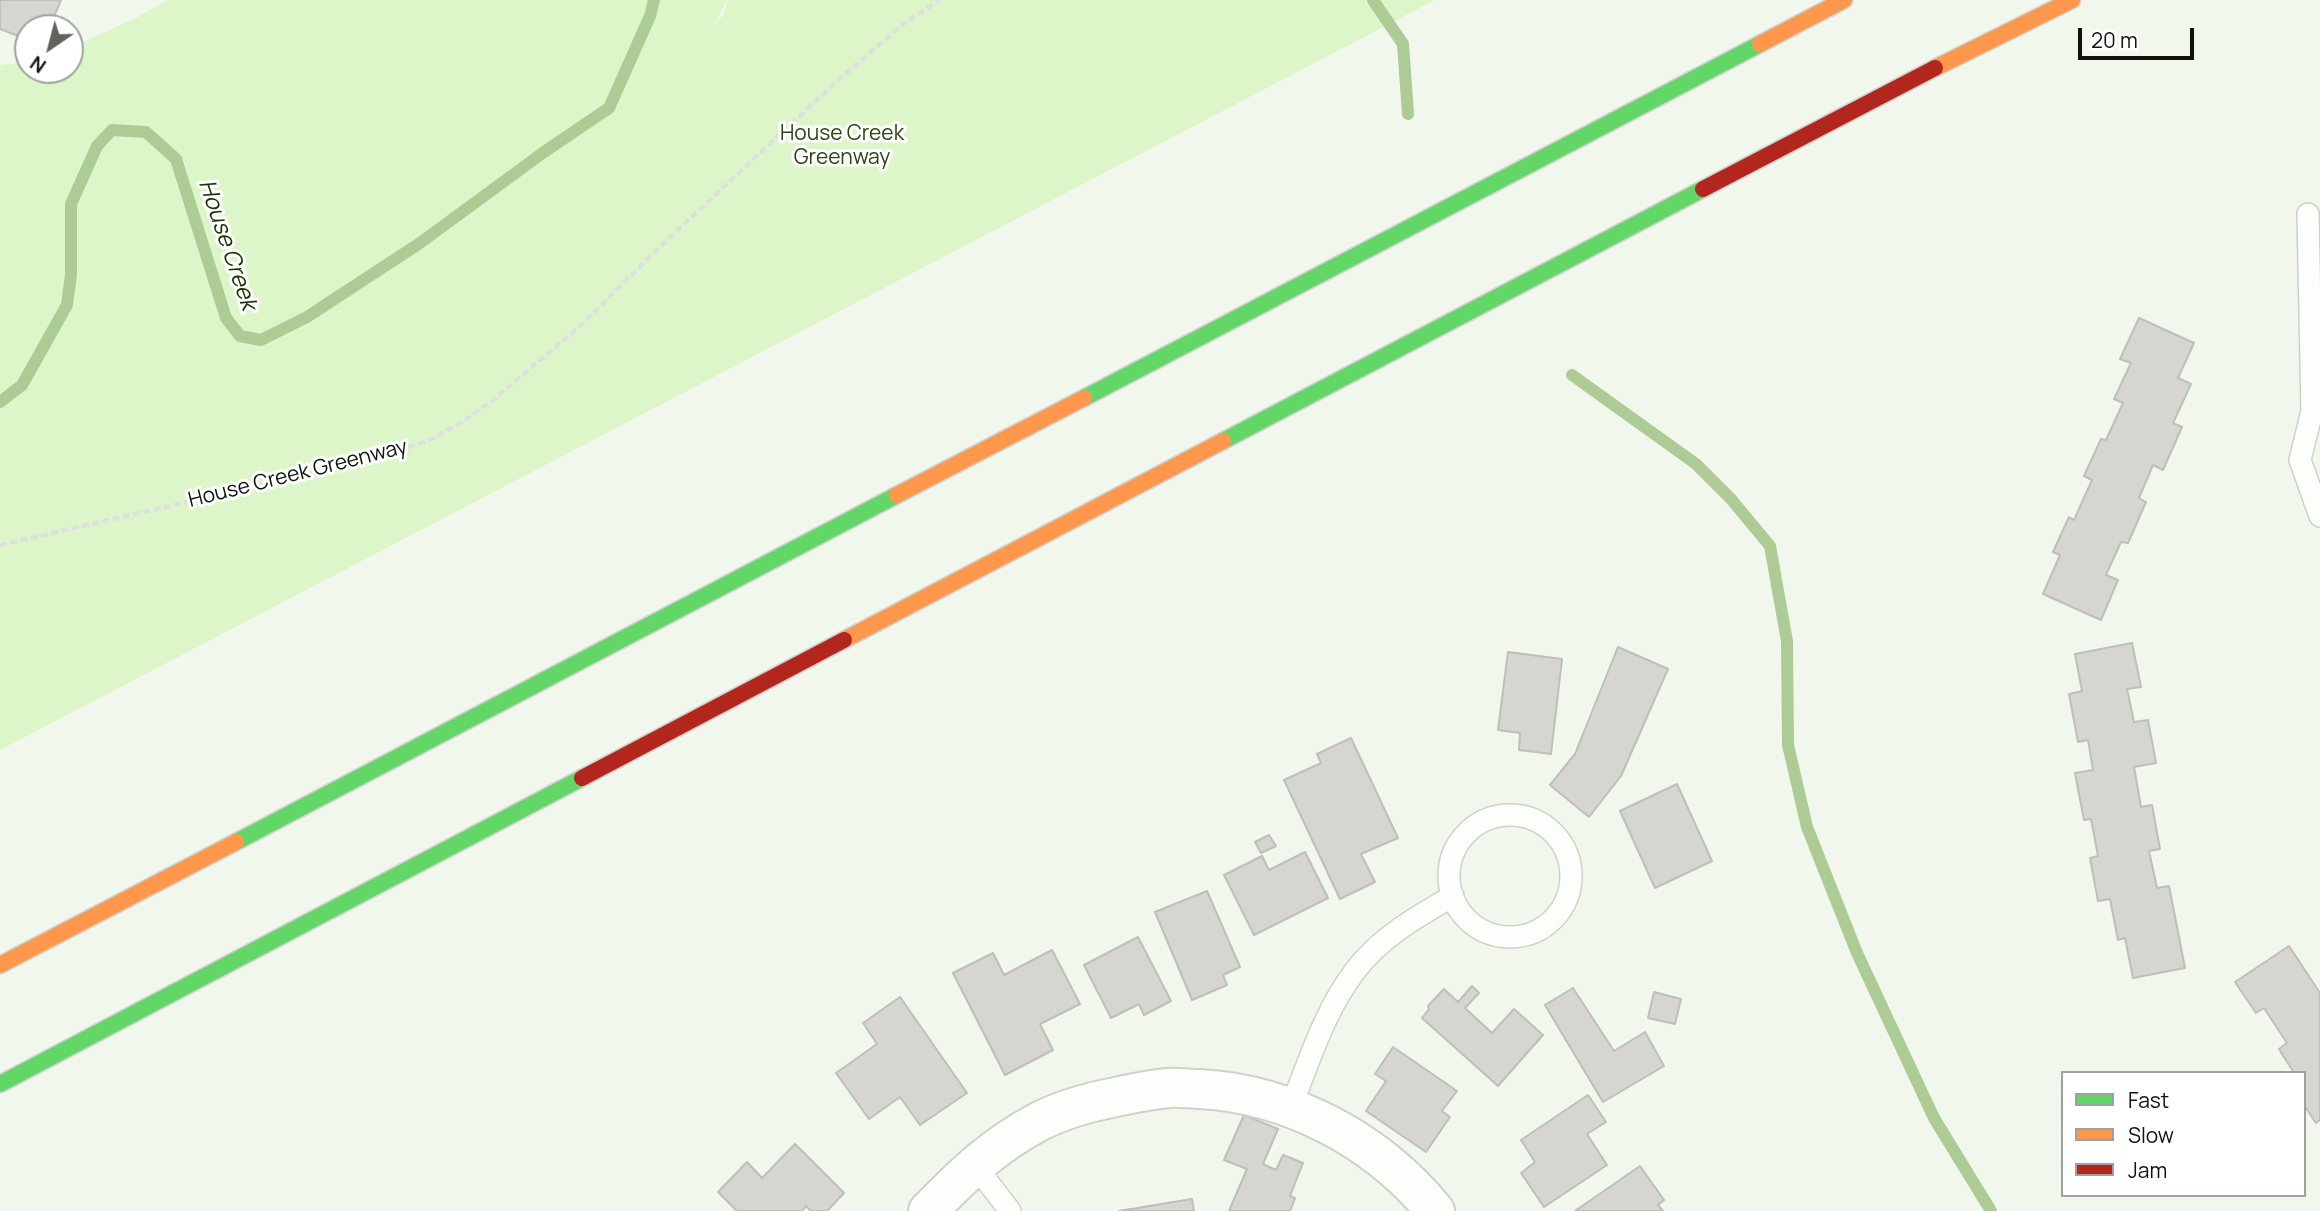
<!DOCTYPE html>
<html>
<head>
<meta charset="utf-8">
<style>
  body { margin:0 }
  #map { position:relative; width:2320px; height:1211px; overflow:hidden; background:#f1f7ec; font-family:Manrope,sans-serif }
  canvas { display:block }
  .legend { position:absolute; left:2061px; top:1071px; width:245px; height:126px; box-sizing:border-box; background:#fff; border:2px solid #a0a19f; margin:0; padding:9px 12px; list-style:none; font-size:21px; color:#11140e }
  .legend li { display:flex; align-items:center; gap:14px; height:35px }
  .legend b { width:35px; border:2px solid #a0a19f }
  .north { position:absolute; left:14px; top:14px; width:70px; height:70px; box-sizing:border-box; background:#fff; border:2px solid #a0a19f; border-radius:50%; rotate:215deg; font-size:19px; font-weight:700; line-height:28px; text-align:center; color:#11140e }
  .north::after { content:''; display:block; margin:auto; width:24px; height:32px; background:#5f635c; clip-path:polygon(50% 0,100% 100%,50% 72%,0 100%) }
  .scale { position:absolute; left:2078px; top:28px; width:116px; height:32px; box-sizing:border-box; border:4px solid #11140e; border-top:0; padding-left:9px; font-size:21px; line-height:24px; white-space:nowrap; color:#11140e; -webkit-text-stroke:5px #fff; paint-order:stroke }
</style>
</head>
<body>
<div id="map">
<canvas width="2320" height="1211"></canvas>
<ul class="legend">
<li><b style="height:9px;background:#63d668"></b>Fast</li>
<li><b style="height:9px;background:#ff974d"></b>Slow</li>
<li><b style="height:9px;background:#b3261e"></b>Jam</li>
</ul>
<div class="north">N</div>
<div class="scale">20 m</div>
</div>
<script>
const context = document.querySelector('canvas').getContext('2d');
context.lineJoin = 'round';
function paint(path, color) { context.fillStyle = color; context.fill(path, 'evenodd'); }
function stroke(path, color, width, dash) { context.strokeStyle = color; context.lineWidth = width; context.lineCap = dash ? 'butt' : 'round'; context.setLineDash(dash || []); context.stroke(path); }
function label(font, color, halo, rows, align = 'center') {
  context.font = font + ' Manrope,sans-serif'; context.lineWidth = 6; context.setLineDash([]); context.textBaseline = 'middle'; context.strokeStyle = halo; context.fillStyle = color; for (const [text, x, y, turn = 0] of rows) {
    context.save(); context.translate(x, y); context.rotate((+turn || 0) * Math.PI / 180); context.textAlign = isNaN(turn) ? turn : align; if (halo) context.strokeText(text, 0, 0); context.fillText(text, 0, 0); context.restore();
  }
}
const green = new Path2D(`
  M167 0H727L712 30 724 13 728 0H1435L0 750V65L28 62V70H70V48L136 18Z`);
const stream = new Path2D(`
  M1373 0 1403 44 1408 114
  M1572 375 1696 464 1731 499 1770 546 1787 641 1788 745 1807 827 1857 953 1934 1118 1991 1211
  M0 402 22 385 67 305 71 275V204L97 146 112 130 146 132 176 159 226 318 240 336 261 340 307 317 420 243 544 152 609 108 650 16 654 0`);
const building = new Path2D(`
  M0 0H61L49 28H28V40L0 29Z
  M2139 318 2194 343 2178 378 2191 384 2173 423 2182 427 2163 470 2153 465 2139 498 2146 502 2128 543 2121 542 2106 575 2118 580 2101 620 2043 594 2060 555 2053 552 2069 517 2074 520 2092 480 2084 476 2101 439 2106 440 2123 403 2114 399 2131 363 2120 359Z
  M2132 643 2141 687 2127 689 2134 722 2148 720 2156 763 2134 767 2141 807 2152 805 2160 849 2149 851 2157 888 2169 886 2185 968 2133 978 2125 938 2118 940 2110 899 2098 901 2090 858 2098 856 2091 819 2084 820 2075 773 2093 770 2088 740 2078 742 2069 694 2082 691 2075 654Z
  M1618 647 1668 669 1621 776 1589 817 1550 785 1575 754Z
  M1508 652 1562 659 1551 754 1519 750 1520 733 1498 730Z
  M1351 738 1398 838 1361 854 1375 882 1340 899 1284 780 1321 763 1317 754Z
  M1677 784 1712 861 1655 888 1620 811Z
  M1269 835 1276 846 1261 853 1255 842Z
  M1305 852 1328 898 1254 935 1224 875 1262 856 1269 870Z
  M1207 891 1240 967 1223 975 1227 985 1192 1000 1155 912Z
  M1138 937 1171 1001 1144 1015 1139 1004 1111 1018 1084 965Z
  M2289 946 2320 993V1120L2316 1123 2304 1105V1073H2294L2279 1049 2287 1043 2264 1008 2256 1013 2235 982Z
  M1052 950 1080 1004 1040 1024 1053 1050 1005 1075 953 973 993 953 1004 975Z
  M1472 986 1479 993 1465 1008 1492 1033 1514 1009 1543 1035 1498 1086 1422 1018 1429 1009 1428 1006 1444 989 1458 1002Z
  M1573 988 1614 1051 1645 1032 1664 1066 1603 1102 1545 1005Z
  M1654 992 1681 999 1675 1024 1648 1018Z
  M900 997 967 1093 920 1125 900 1097 869 1119 836 1073 877 1044 863 1023Z
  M1393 1047 1457 1091 1442 1111 1450 1117 1426 1152 1366 1111 1386 1081 1375 1074Z
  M1588 1095 1606 1122 1587 1134 1607 1165 1544 1207 1521 1173 1535 1162 1521 1140Z
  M1244 1115 1278 1129 1263 1164 1276 1170 1283 1155 1303 1163 1290 1196 1295 1198 1290 1211H1229L1247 1169 1224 1160Z
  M795 1144 844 1193 827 1211H811L806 1206 802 1211H737L718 1192 747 1162 762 1178Z
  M1640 1166 1664 1200 1658 1205 1663 1211H1575Z
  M1192 1199 1194 1211H1119Z`);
const path = new Path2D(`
  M0 545 336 468 401 450 434 438 462 422 492 401 579 327 669 238 835 83 903 24 940 0`);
const lane = new Path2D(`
  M2308 214 2312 411 2300 460 2320 516
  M1449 876a61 61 0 1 1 122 0a61 61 0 1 1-122 0Z
  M1291 1107C1309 1061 1325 1010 1355 971 1379 938 1418 916 1453 896
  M974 1164 1010 1211`);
const street = new Path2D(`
  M928 1211C964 1174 993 1146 1040 1121 1062 1110 1086 1103 1111 1098 1129 1094 1149 1090 1168 1088 1179 1087 1190 1089 1200 1089 1291 1094 1378 1141 1435 1211`);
const fast = new Path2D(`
  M1084 398 1760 44
  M1223 441 1703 189
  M236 842 897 495
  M0 1084 582 778`);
const slow = new Path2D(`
  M1760 44 1844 0
  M1935 68 2072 0
  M897 495 1084 398
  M844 640 1223 441
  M0 965 236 842`);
const jam = new Path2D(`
  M1703 189 1935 68
  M582 778 844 640`);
const parkNames = [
  ["House Creek",842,134],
  ["Greenway",842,158]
];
const streetNames = [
  ["House Creek Greenway",298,474,-14]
];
const waterNames = [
  ["House Creek",227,245,71]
];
paint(green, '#ddf6c9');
stroke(stream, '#adcc95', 12);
paint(building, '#d6d5d2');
stroke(building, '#bebebb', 2);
stroke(lane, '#cdd2c9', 24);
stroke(street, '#cdd2c9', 42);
stroke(fast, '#cfd1cc', 19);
stroke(slow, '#cfd1cc', 19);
stroke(jam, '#cfd1cc', 19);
stroke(path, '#dee0dd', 4.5, [7, 3.5]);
stroke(lane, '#fdfefc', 21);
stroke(street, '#fdfefc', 38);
stroke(fast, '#63d668', 16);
stroke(slow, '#ff974d', 16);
stroke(jam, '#b3261e', 16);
label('21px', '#2c4613', '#fff', parkNames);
label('21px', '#11140e', '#fff', streetNames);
label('italic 23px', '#1a3300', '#fff', waterNames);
</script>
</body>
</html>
